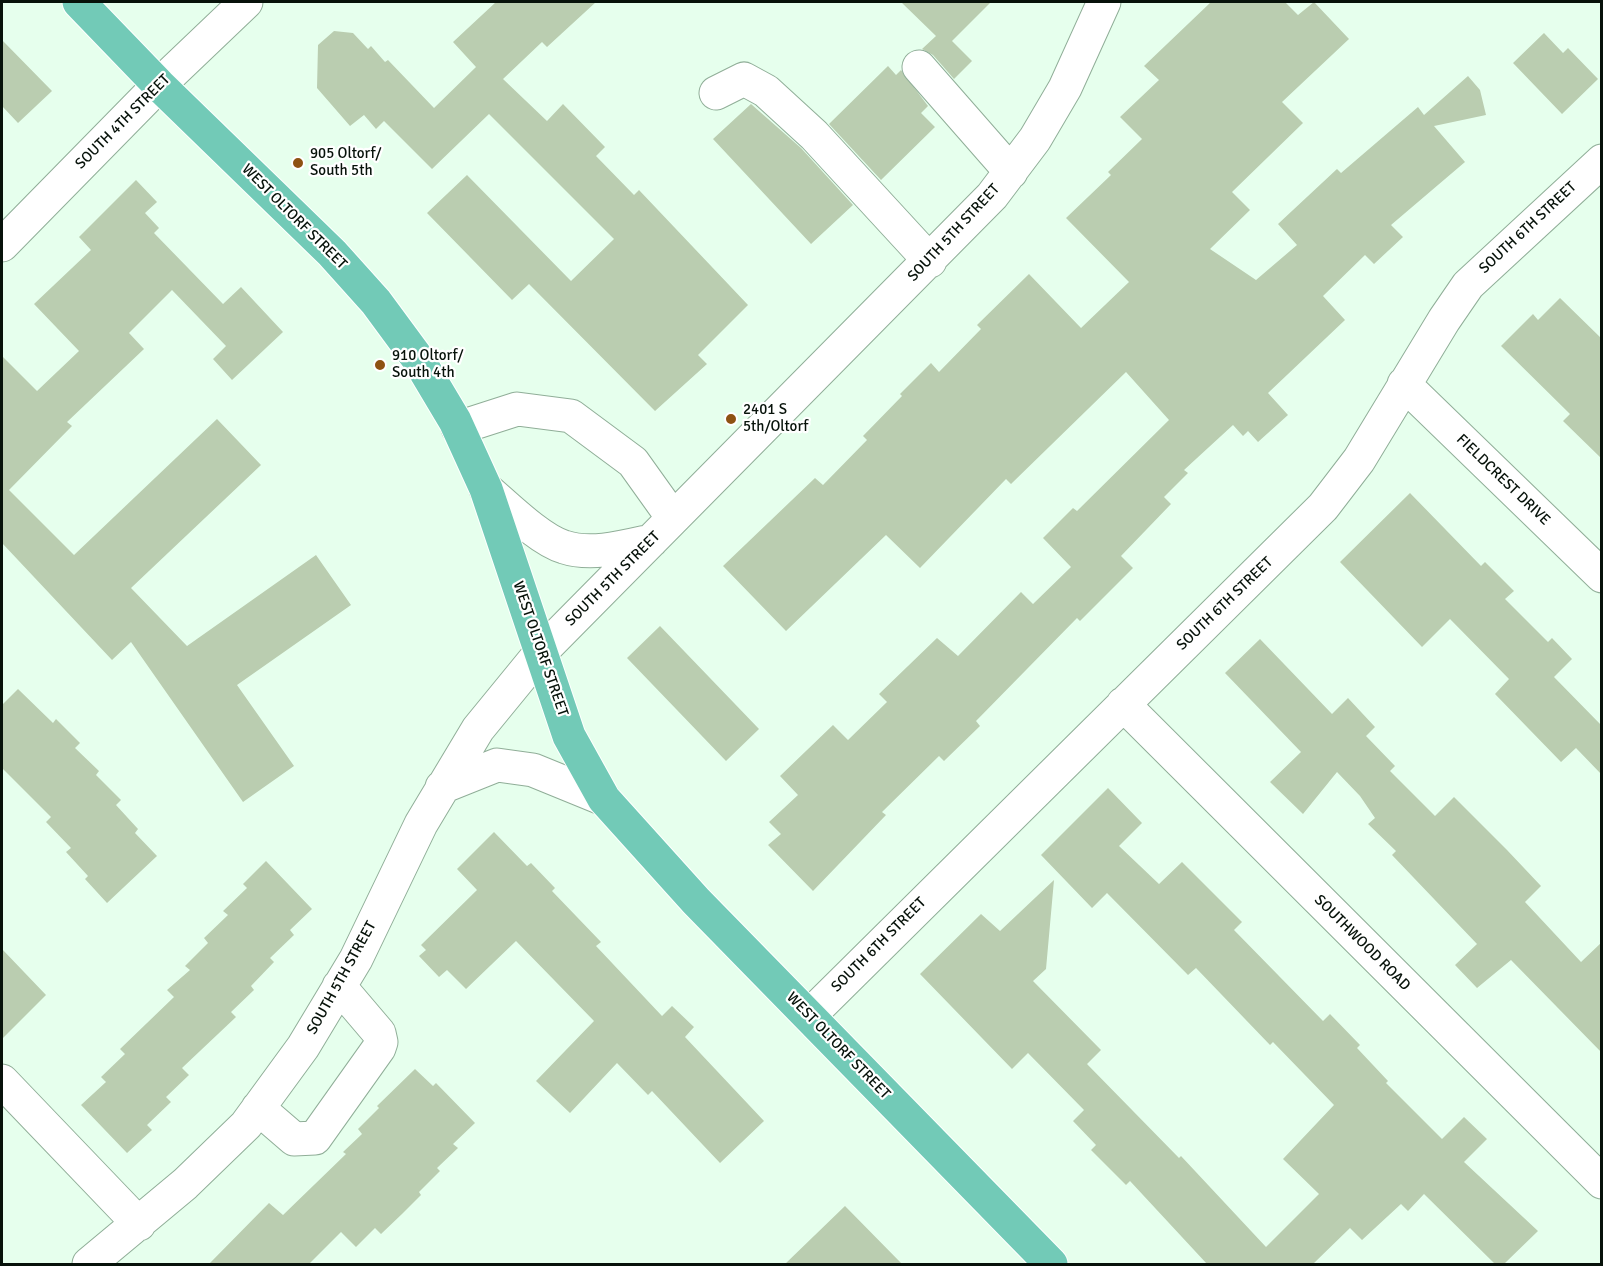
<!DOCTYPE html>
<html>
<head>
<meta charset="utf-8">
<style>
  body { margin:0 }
  #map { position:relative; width:1603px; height:1266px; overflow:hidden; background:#e6ffed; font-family:Signika,sans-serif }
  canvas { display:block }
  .frame { position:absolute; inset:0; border:3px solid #07120a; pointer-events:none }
</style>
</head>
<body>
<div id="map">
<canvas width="1603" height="1266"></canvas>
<div class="frame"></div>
</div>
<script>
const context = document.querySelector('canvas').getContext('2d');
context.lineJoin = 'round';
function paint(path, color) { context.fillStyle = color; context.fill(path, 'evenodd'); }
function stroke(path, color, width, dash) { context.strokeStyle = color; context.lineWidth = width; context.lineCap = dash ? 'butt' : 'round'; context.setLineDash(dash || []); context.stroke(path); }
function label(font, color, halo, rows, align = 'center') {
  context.font = font + ' Signika,sans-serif'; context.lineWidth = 4.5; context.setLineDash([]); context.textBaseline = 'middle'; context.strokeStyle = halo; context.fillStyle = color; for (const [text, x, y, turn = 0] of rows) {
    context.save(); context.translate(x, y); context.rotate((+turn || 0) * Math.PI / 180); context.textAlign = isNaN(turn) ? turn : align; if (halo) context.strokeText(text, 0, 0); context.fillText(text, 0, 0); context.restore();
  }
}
const building = new Path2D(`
  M496 2H596L547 47 542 42 503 79 547 121 563 104 605 147 596 156 634 195 639 190 748 305 698 355 707 364 655 411 529 284 512 300 427 213 467 175 571 281 614 239 489 114 432 169 384 121 376 129 364 115 350 126 317 88 318 45 334 31 353 33 368 49 371 46 385 62 388 60 434 108 476 67 453 42Z
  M901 2H991L952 41 972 61 954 79 933 55 922 49 936 36Z
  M1211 2H1285L1298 15 1314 2 1349 39 1282 102 1303 123 1232 192 1250 210 1210 249 1256 280 1297 245 1278 224 1337 169 1341 173 1418 107 1424 115 1468 76 1480 90 1486 115 1434 126 1465 162 1391 225 1403 237 1374 264 1365 255 1323 296 1345 320 1268 393 1288 415 1258 442 1248 431 1243 436 1233 425 1184 470 1188 473 1164 497 1171 504 1121 556 1133 568 1080 621 1077 618 976 721 980 726 944 761 939 756 882 812 886 815 813 891 768 845 781 834 769 822 798 795 780 776 833 725 848 740 887 702 879 694 937 638 958 656 1021 592 1033 604 1071 567 1043 538 1073 508 1077 511 1169 420 1126 372 1011 484 1006 479 920 568 886 535 786 631 723 566 815 478 823 485 867 440 863 436 902 396 900 394 931 363 939 372 981 329 977 325 1029 274 1081 328 1129 282 1066 218 1111 175 1108 172 1142 139 1120 117 1159 80 1144 66Z
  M1544 33 1563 53 1568 48 1598 79 1562 114 1513 63Z
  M2 40 52 91 18 123 2 106Z
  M888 66 896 75 901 70 928 106 921 113 935 127 881 180 829 124Z
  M751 104 801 148 853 205 811 244 713 139Z
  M136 180 157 202 145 213 159 228 154 233 223 304 241 287 283 332 232 380 213 359 226 346 172 290 129 333 144 349 67 422 72 426 9 490 74 555 217 419 261 465 131 588 187 646 316 555 351 605 237 685 294 766 243 802 131 642 112 660 2 543V356L37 391 79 351 34 304 91 250 79 237Z
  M1560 298 1602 339V459L1563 421 1570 414 1501 346 1533 314 1538 320Z
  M1410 493 1481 566 1485 562 1514 591 1505 599 1548 642 1552 638 1572 659 1554 677 1602 726V775L1576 748 1561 762 1495 694 1509 679 1450 619 1422 647 1340 562Z
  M660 626 759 729 726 761 627 658Z
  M1260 639 1332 714 1348 698 1375 727 1366 736 1395 766 1390 771 1435 816 1454 797 1507 850 1541 886 1525 902 1581 962 1602 942V1053L1511 960 1477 988 1455 965 1477 944 1392 855 1396 851 1368 824 1375 818 1360 796 1337 772 1303 814 1270 782 1301 752 1225 673Z
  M18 689 53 723 56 719 80 743 75 748 99 771 96 775 121 800 116 805 138 829 135 833 157 856 107 903 85 879 88 876 66 852 71 848 46 822 51 817 2 768V705Z
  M1108 788 1142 823 1119 846 1159 884 1182 862 1242 922 1234 930 1323 1021 1330 1014 1360 1045 1357 1048 1388 1081 1386 1083 1442 1139 1464 1117 1487 1139 1464 1162 1538 1231 1504 1264H1495L1424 1194 1408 1211 1401 1204 1362 1240 1350 1228 1313 1264H1207L1130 1181 1126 1185 1091 1150 1096 1145 1073 1121 1084 1110 1028 1053 1012 1069 920 974 981 914 1000 931 1054 880 1046 969 1033 981 1101 1050 1087 1064 1179 1158 1181 1156 1266 1247 1319 1194 1283 1159 1334 1105 1273 1042 1270 1045 1196 968 1188 975 1107 893 1092 908 1041 855Z
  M494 832 527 866 531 863 555 888 552 891 601 942 596 946 662 1016 672 1006 694 1027 685 1037 764 1121 720 1163 652 1091 648 1095 617 1063 570 1113 536 1081 594 1021 516 941 466 989 447 970 439 977 419 956 426 950 421 945 477 890 457 869Z
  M266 861 312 909 290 930 294 935 270 958 274 962 251 986 254 990 231 1012 236 1017 182 1068 189 1075 166 1097 171 1102 147 1125 152 1130 127 1153 81 1105 106 1082 101 1077 125 1054 120 1049 174 997 167 990 190 970 185 966 208 943 204 938 228 915 223 911 247 888 243 884Z
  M2 949 46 995 2 1039Z
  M415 1069 433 1086 436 1083 475 1123 453 1144 458 1148 437 1168 440 1171 419 1192 421 1195 402 1214 381 1234 375 1228 356 1247 341 1232 309 1264H209L269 1203 283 1215 346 1154 343 1152 362 1134 358 1129 379 1108 377 1106Z
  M845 1206 902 1264H785Z`);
const minor = new Path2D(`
  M919 67 1011 172
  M716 93 744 79 766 91 814 135 930 261
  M2 245 159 85 246 2
  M1404 384 1602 576
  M458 428 517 409 571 416 633 462 673 518
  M486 489C506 506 540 540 564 547 591 556 624 547 651 541
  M1123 704 1602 1182
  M442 787 497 765 533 770 604 799
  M809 1016 1323 507 1359 460 1444 320 1468 285 1602 161
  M2 1081 139 1224
  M258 1108 294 1139 315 1138 379 1048 381 1042 379 1033 339 986
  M89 1264 185 1184 246 1125 303 1047 356 959 421 824 478 729 541 652 992 196 1035 139 1065 88 1104 2`);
const major = new Path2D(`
  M79 2 159 85 332 253 376 302 418 359 455 421 486 489 569 736 604 799 696 901 1051 1264`);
const markers = [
  [298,163,6,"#8e5212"],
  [380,365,6,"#8e5212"],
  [731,419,6,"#8e5212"]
];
const streetNames = [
  ["SOUTH 4TH STREET",123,122,-45],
  ["WEST OLTORF STREET",294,217,45],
  ["SOUTH 6TH STREET",1528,228,-43],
  ["SOUTH 5TH STREET",954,233,-47],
  ["FIELDCREST DRIVE",1503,480,44],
  ["SOUTH 5TH STREET",613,579,-45],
  ["SOUTH 6TH STREET",1225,604,-44],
  ["WEST OLTORF STREET",540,649,71],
  ["SOUTHWOOD ROAD",1362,943,45],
  ["SOUTH 6TH STREET",879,945,-45],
  ["SOUTH 5TH STREET",342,978,-61],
  ["WEST OLTORF STREET",838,1046,46]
];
const poiNames = [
  ["905 Oltorf/",310,154],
  ["South 5th",310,171],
  ["910 Oltorf/",392,356],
  ["South 4th",392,373],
  ["2401 S",743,410],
  ["5th/Oltorf",743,427]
];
paint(building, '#bacdb0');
stroke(minor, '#90ae98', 35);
stroke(major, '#fff', 35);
stroke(minor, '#fff', 33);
stroke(major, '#72cab7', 33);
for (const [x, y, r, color] of markers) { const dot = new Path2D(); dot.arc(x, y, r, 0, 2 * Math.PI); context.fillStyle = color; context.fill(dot); stroke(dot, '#fff', 2); }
label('15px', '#07120a', '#fff', streetNames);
label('15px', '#07120a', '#fff', poiNames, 'left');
</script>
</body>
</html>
